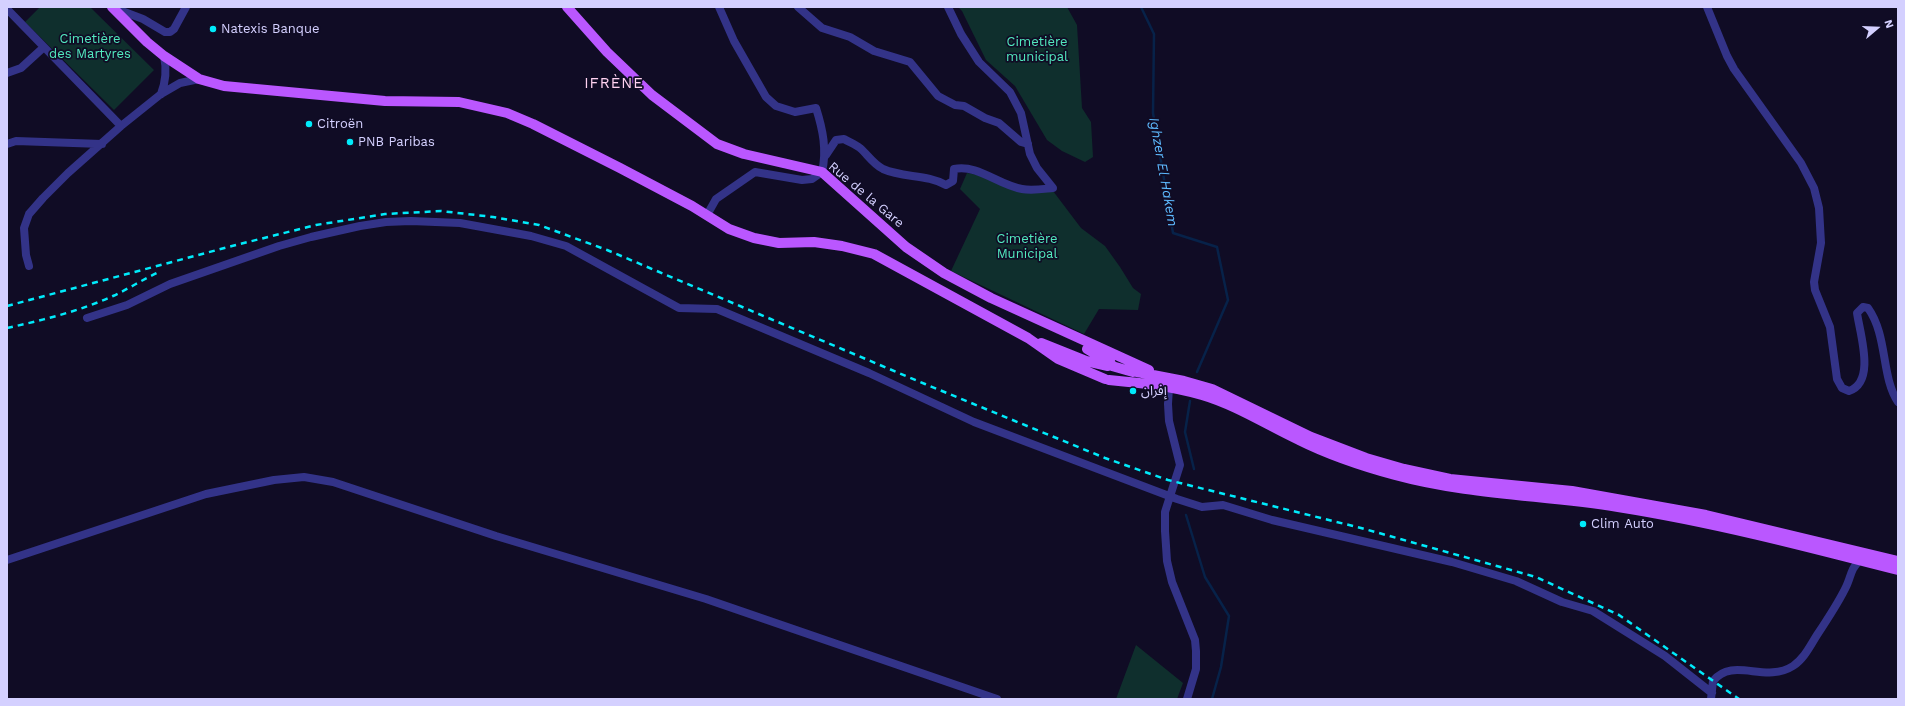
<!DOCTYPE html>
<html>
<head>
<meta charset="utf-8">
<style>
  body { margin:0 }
  #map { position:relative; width:1905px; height:706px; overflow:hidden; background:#100c25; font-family:"Work Sans",sans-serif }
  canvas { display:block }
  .frame { position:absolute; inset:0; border:8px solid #d4d0ff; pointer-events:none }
  .north { position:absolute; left:1857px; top:8px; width:40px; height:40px; -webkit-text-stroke:3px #100c25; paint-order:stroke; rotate:71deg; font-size:11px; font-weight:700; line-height:16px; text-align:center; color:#d4d0ff }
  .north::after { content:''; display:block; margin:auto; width:14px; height:18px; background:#d4d0ff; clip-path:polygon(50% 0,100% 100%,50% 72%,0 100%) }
</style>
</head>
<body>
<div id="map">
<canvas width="1905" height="706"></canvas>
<div class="frame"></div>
<div class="north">N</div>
</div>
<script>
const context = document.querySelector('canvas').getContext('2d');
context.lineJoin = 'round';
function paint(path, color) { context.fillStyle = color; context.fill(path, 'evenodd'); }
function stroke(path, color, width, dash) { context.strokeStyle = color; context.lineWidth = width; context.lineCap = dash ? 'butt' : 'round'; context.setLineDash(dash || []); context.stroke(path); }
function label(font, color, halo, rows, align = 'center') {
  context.font = font + ' "Work Sans","Noto Sans Arabic",sans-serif'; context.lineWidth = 3.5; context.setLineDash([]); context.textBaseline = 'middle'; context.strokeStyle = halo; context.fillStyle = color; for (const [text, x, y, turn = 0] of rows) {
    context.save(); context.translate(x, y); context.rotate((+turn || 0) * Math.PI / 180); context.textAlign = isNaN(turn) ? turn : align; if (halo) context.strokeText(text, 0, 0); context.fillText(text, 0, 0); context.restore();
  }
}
const green = new Path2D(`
  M40 7H90L154 70 114 110 25 22Z
  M958 7H1067L1077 25 1082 108 1091 122 1093 157 1085 162 1062 151 1047 140 1015 86 986 60 962 11Z
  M967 173 978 175 997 183 1053 191 1081 228 1105 246 1120 267 1133 288 1141 294 1138 310 1099 309 1084 334 951 271 980 209 960 189Z
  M1136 645 1183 683 1177 699H1116Z`);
const stream = new Path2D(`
  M1141 7 1154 34 1153 113 1173 233 1217 247 1228 300 1197 372
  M1190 401 1185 432 1194 469
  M1186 515 1205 577 1229 616 1221 667 1212 699`);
const street = new Path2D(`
  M798 7 822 28 850 37 874 51 910 62 938 96 955 105 964 106 985 118 999 123 1021 142 1028 144
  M1707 7 1727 56 1734 69 1801 163 1814 188 1819 208 1821 243 1814 282 1815 290 1830 327 1837 379 1842 388 1849 391C1876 382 1860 334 1857 313L1863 307 1868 308C1888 336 1881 377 1898 402
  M114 8 143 19 165 32H170L174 29 186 7
  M7 9 121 126
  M7 73 21 68 44 47
  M161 94C166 81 167 70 164 56
  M7 144 16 141 102 144
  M826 155 836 140 844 139C849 142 855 144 860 148 868 155 873 164 883 169 903 178 927 174 946 185L953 181 954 169C978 164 998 185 1022 189 1032 191 1043 189 1053 188L1037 168 1030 154 1021 113 1010 92 979 62 961 34 948 7
  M707 215 716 199 755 172 802 180 812 179 822 172C827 150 823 130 816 108L795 112 776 106 766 97 734 41 719 7
  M29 266 26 255 24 228 29 214 43 198 68 173 121 126 161 94 180 83 199 79
  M87 318 127 305 170 284 279 246 311 237 360 226 386 222 411 221 460 223 531 236 566 246 679 308 717 309 869 373 974 422 1177 499 1202 507 1223 505 1272 520 1452 562 1516 581 1562 602 1593 611 1665 656 1712 693
  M1169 387 1168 404 1169 421 1180 465 1165 512V531L1167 561 1172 582 1195 640 1196 651V669L1187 699
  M7 560 206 494 274 480 304 477 333 482 496 536 706 599 997 699
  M1711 699 1713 681C1733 656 1765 684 1793 666 1804 659 1810 646 1817 635 1827 620 1837 605 1845 589 1849 582 1850 575 1853 569 1856 564 1859 561 1862 556`);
const primary = new Path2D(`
  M112 7 147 42 164 56 199 79 224 86 385 101 459 102 507 113 533 124 620 168 692 206 729 229 754 238 779 243 814 242 842 246 874 254 1028 338 1058 359 1105 379
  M567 7 607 52 652 95 717 144 744 154 822 172 906 247 944 273 991 298 1149 370
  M1041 343 1086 361 1108 366
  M1087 349 1097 355 1108 366
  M1108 357 1112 366 1133 372
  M1127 370 1184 381 1212 389 1311 437 1366 458 1404 469 1450 479 1572 491 1706 515 1898 561
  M1109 380C1141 383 1172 386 1202 395 1236 405 1267 425 1299 440 1329 455 1362 466 1395 475 1468 495 1544 495 1618 507 1713 522 1805 546 1898 570`);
const rail = new Path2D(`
  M7 306 232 246 316 225 385 214 441 211 493 217 539 225 607 250 925 384 1105 458 1168 480 1361 528 1536 577 1619 615 1739 699
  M7 328C43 320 80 311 113 296 128 289 142 280 157 273`);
const markers = [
  [213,29,4,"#00ebfb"],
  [309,124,4,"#00ebfb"],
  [350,142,4,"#00ebfb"],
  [1133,391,4,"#00ebfb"],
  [1583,524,4,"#00ebfb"]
];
const poiNames = [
  ["Natexis Banque",221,29],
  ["Citroën",317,124],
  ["PNB Paribas",358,142],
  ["إفران",1141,391],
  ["Clim Auto",1591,524]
];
const parkNames = [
  ["Cimetière",90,39],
  ["des Martyres",90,54],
  ["Cimetière",1037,42],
  ["municipal",1037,57],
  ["Cimetière",1027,239],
  ["Municipal",1027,254]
];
const streetNames = [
  ["Rue de la Gare",866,195,40]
];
const waterNames = [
  ["Ighzer El Hakem",1163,172,80]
];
const quarterNames = [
  ["IFRÈNE",614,84]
];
paint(green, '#0f2f2d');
stroke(stream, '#072249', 2.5);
stroke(street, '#338', 8);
stroke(primary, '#ba57ff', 10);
stroke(rail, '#00ebfb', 2.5, [6, 5]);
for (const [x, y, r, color] of markers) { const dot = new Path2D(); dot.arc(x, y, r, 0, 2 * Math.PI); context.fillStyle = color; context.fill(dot); stroke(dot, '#100c25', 1.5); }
label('13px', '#d4d0ff', '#100c25', poiNames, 'left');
label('13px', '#52e9be', '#100c25', parkNames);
label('13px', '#d4d0ff', '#100c25', streetNames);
label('italic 14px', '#5ebaff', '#100c25', waterNames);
context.letterSpacing = '1px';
label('15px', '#ffd2f0', '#100c25', quarterNames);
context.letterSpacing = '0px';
</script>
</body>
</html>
